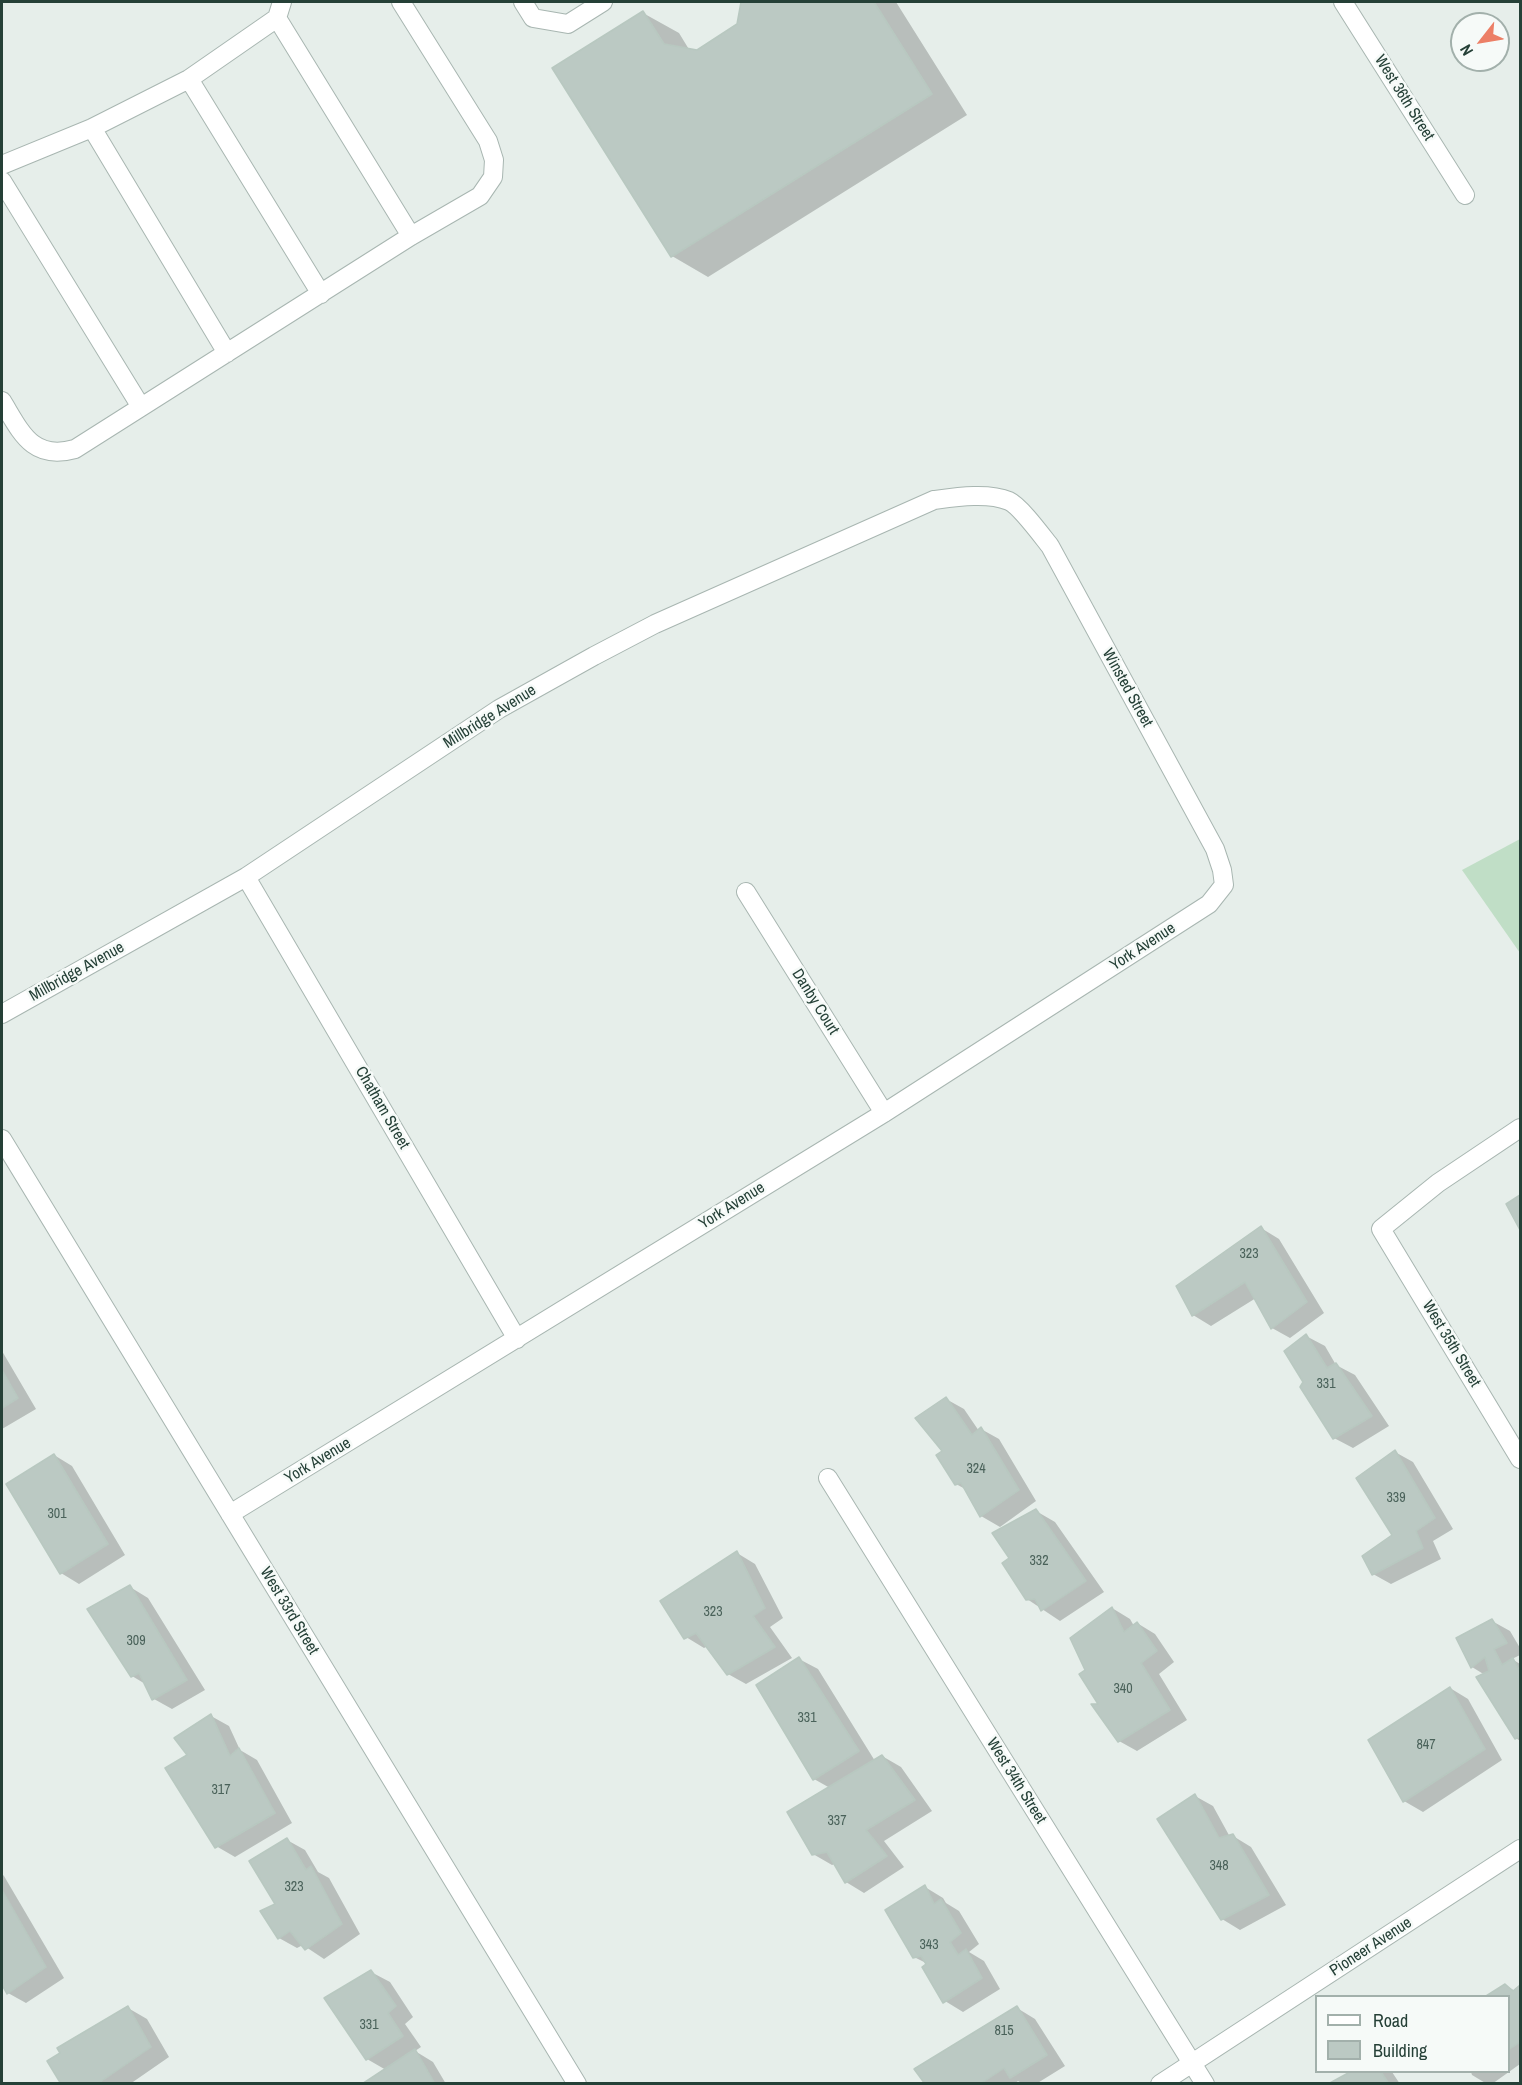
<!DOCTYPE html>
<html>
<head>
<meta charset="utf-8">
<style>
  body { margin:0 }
  #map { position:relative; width:1522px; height:2085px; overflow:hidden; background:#e6eeea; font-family:"Archivo Narrow",sans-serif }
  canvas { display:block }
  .frame { position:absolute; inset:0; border:3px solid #254037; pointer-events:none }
  .legend { position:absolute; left:1315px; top:1995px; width:195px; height:78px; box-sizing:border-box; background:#f6faf8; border:2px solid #a2b0ab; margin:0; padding:8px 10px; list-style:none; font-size:18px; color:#254037 }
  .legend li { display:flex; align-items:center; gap:12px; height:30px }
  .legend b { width:30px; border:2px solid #a2b0ab }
  .north { position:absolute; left:1450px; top:12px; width:60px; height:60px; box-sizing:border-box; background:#f6faf8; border:2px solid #a2b0ab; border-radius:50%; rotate:239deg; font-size:16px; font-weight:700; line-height:24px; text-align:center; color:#254037 }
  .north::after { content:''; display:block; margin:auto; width:21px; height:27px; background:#ec7f66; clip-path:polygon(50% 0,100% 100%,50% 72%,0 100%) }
</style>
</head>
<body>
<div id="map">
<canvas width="1522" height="2085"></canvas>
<div class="frame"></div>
<ul class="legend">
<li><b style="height:8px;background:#fff"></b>Road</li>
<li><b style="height:16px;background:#bbc9c3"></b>Building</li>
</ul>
<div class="north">N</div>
</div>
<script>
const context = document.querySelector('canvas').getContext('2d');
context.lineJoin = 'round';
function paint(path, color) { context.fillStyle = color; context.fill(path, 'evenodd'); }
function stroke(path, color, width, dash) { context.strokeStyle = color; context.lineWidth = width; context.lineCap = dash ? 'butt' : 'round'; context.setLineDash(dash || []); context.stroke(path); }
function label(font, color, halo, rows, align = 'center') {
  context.font = font + ' "Archivo Narrow",sans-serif'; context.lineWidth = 5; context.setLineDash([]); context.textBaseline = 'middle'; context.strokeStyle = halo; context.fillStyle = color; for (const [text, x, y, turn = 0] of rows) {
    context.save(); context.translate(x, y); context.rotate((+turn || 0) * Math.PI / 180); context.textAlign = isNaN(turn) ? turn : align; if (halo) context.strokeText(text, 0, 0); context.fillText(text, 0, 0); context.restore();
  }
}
const green = new Path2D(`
  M1520 839V953L1462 870Z`);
const shadow = new Path2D(`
  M743 2H896L967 115 708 277 672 256 643 13 679 33 690 51 697 52 738 24Z
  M1261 1228 1279 1239 1324 1313 1290 1338 1272 1328 1256 1298 1211 1326 1193 1315Z
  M1306 1336 1325 1346 1336 1365 1355 1375 1389 1426 1353 1448 1334 1438 1305 1382Z
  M2 1351 36 1409 2 1429Z
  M946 1399 964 1409 979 1431 981 1429 999 1439 1036 1501 1000 1527 981 1516 967 1490 956 1484 944 1452Z
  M1395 1452 1413 1462 1453 1529 1433 1541 1441 1559 1391 1584 1373 1574 1394 1536Z
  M54 1455 72 1466 125 1555 79 1584 61 1573Z
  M1036 1511 1055 1522 1104 1592 1060 1621 1027 1599 1011 1559Z
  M737 1553 755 1564 783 1618 770 1627 792 1658 746 1684 728 1674 708 1646 704 1648 686 1637Z
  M130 1587 148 1598 205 1690 172 1709 154 1699 147 1685 132 1676Z
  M1112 1608 1130 1619 1134 1626 1137 1623 1155 1634 1174 1662 1159 1674 1187 1720 1137 1751 1119 1741 1101 1705 1087 1670Z
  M1492 1621 1510 1631 1520 1648V1655L1512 1659 1520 1664V1741L1516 1738 1485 1675 1472 1667 1458 1639Z
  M799 1659 818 1669 875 1761 882 1756 901 1767 932 1811 884 1841 904 1867 864 1893 846 1882 835 1864 832 1865 813 1854 830 1788 814 1779Z
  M1450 1688 1468 1699 1502 1760 1423 1812 1404 1801 1370 1740Z
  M211 1716 229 1726 240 1750 257 1760 292 1823 235 1857 216 1846 189 1755Z
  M1195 1796 1213 1806 1230 1837 1233 1836 1251 1847 1286 1905 1240 1930 1222 1919Z
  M287 1840 305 1850 318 1872 329 1878 360 1934 324 1959 303 1945 297 1948 279 1938 278 1905Z
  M2 1874 4 1876 64 1978 26 2003 8 1993 2 1982Z
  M925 1887 943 1898 946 1903 959 1911 979 1944 969 1952 984 1961 1000 1989 963 2012 945 2001 928 1964 914 1957Z
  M371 1972 390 1982 413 2017 405 2024 421 2047 415 2051 433 2062 446 2084H364L386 2070 367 2059Z
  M1505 1985 1515 1991 1520 1987V2064L1492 2084H1487L1472 2075 1471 2072H1508V1996H1489Z
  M128 2008 147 2019 169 2057 130 2084H63Z
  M1017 2008 1035 2019 1065 2066 1036 2084H1023L1018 2081 1014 2084H926Z
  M1353 2072H1392L1400 2084H1331Z`);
const building = new Path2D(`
  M741 2H874L932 94 671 257 552 68 643 11 664 44 697 50 737 24Z
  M1520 1195V1230L1506 1204Z
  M1261 1226 1307 1302 1271 1329 1245 1282 1192 1316 1176 1286Z
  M1306 1334 1327 1368 1336 1363 1372 1416 1333 1439 1300 1387 1303 1382 1284 1351Z
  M2 1370 18 1398 2 1408Z
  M946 1397 972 1435 981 1427 1019 1490 980 1517 961 1483 955 1485 936 1455 942 1451 915 1418Z
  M1395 1450 1435 1518 1416 1531 1423 1548 1372 1575 1362 1556 1392 1535 1356 1478Z
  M54 1454 108 1544 60 1574 6 1484Z
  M1036 1509 1086 1581 1041 1611 1035 1599 1026 1600 1002 1563 1009 1558 992 1533Z
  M737 1551 765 1608 753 1616 775 1647 727 1675 696 1633 684 1639 660 1601Z
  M130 1585 187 1680 152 1700 139 1673 131 1677 87 1609Z
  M1112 1607 1124 1632 1137 1622 1157 1651 1141 1663 1170 1710 1118 1742 1091 1704H1098L1079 1674 1085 1670 1070 1638Z
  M1492 1619 1507 1643 1494 1649 1502 1665 1513 1658 1520 1672V1736L1515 1739 1476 1677 1489 1671 1485 1657 1471 1668 1456 1638Z
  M799 1657 859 1751 813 1780 756 1685Z
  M1450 1687 1485 1749 1403 1802 1368 1740Z
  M211 1714 230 1756 239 1748 275 1813 215 1848 165 1768 187 1755 174 1738Z
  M882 1755 915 1800 866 1830 887 1856 845 1883 827 1852 812 1855 787 1812Z
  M1195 1794 1219 1838 1233 1834 1269 1895 1221 1920 1157 1819Z
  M287 1838 306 1870 311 1866 342 1924 305 1950 290 1931 278 1939 260 1911 275 1904 249 1861Z
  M925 1885 934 1904 941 1899 961 1933 950 1942 958 1955 966 1949 982 1978 943 2003 922 1967 926 1964 921 1956 913 1958 885 1910Z
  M2 1890 46 1967 7 1994 2 1985Z
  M371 1970 396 2006 388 2013 403 2036 366 2060 324 1998Z
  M1505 1984 1513 1991 1520 1985V2042L1508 2050V1996H1486Z
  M128 2006 151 2047 97 2084H61L47 2061 60 2053 57 2048Z
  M1017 2006 1047 2055 1010 2078 1004 2068 980 2084H925L914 2069Z
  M415 2049 435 2084H362Z
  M1350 2072H1381L1389 2084H1328Z`);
const lane = new Path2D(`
  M523 2 533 18 568 24 603 2
  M277 18 411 236
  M189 79 321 294
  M92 128 227 353
  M2 165 92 128 189 79 277 18 282 2
  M2 181 141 407
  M2 401C21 432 32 461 75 449L411 236 480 196 493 177 494 160 488 141 401 2`);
const street = new Path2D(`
  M1343 2 1465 195
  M246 877 517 1339
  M746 892 884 1113
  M2 1014 246 877 499 709 594 656 655 624 934 500C956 497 988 492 1009 501 1020 506 1042 536 1050 546L1215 849 1222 870 1224 885 1209 904 884 1113 230 1514
  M1520 1128 1438 1183 1381 1229 1520 1459
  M2 1139 577 2084
  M828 1478 1205 2084
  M1160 2084 1520 1849`);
const numberNames = [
  ["323",1249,1254],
  ["331",1326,1384],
  ["324",976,1469],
  ["339",1396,1498],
  ["301",57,1514],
  ["332",1039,1561],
  ["323",713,1612],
  ["309",136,1641],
  ["340",1123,1689],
  ["331",807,1718],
  ["847",1426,1745],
  ["317",221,1790],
  ["337",837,1821],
  ["348",1219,1866],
  ["323",294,1887],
  ["343",929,1945],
  ["331",369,2025],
  ["815",1004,2031]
];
const streetNames = [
  ["West 36th Street",1404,98,58],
  ["Winsted Street",1127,688,61],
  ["Millbridge Avenue",490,717,-32],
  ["York Avenue",1143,947,-33],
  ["Millbridge Avenue",77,972,-29],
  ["Danby Court",815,1002,58],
  ["Chatham Street",382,1108,60],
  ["York Avenue",732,1206,-32],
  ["West 35th Street",1451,1344,59],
  ["York Avenue",318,1461,-31],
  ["West 33rd Street",289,1611,59],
  ["West 34th Street",1016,1781,58],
  ["Pioneer Avenue",1371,1947,-33]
];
paint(green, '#c0dec6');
paint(shadow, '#0003');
paint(building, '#bbc9c3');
stroke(building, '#b8c8c0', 1.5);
stroke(lane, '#a8b6b1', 20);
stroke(street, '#a8b6b1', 20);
stroke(lane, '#fff', 18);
stroke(street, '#fff', 18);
label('14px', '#4a625a', null, numberNames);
label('16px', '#254037', '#f6faf8', streetNames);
</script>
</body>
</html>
